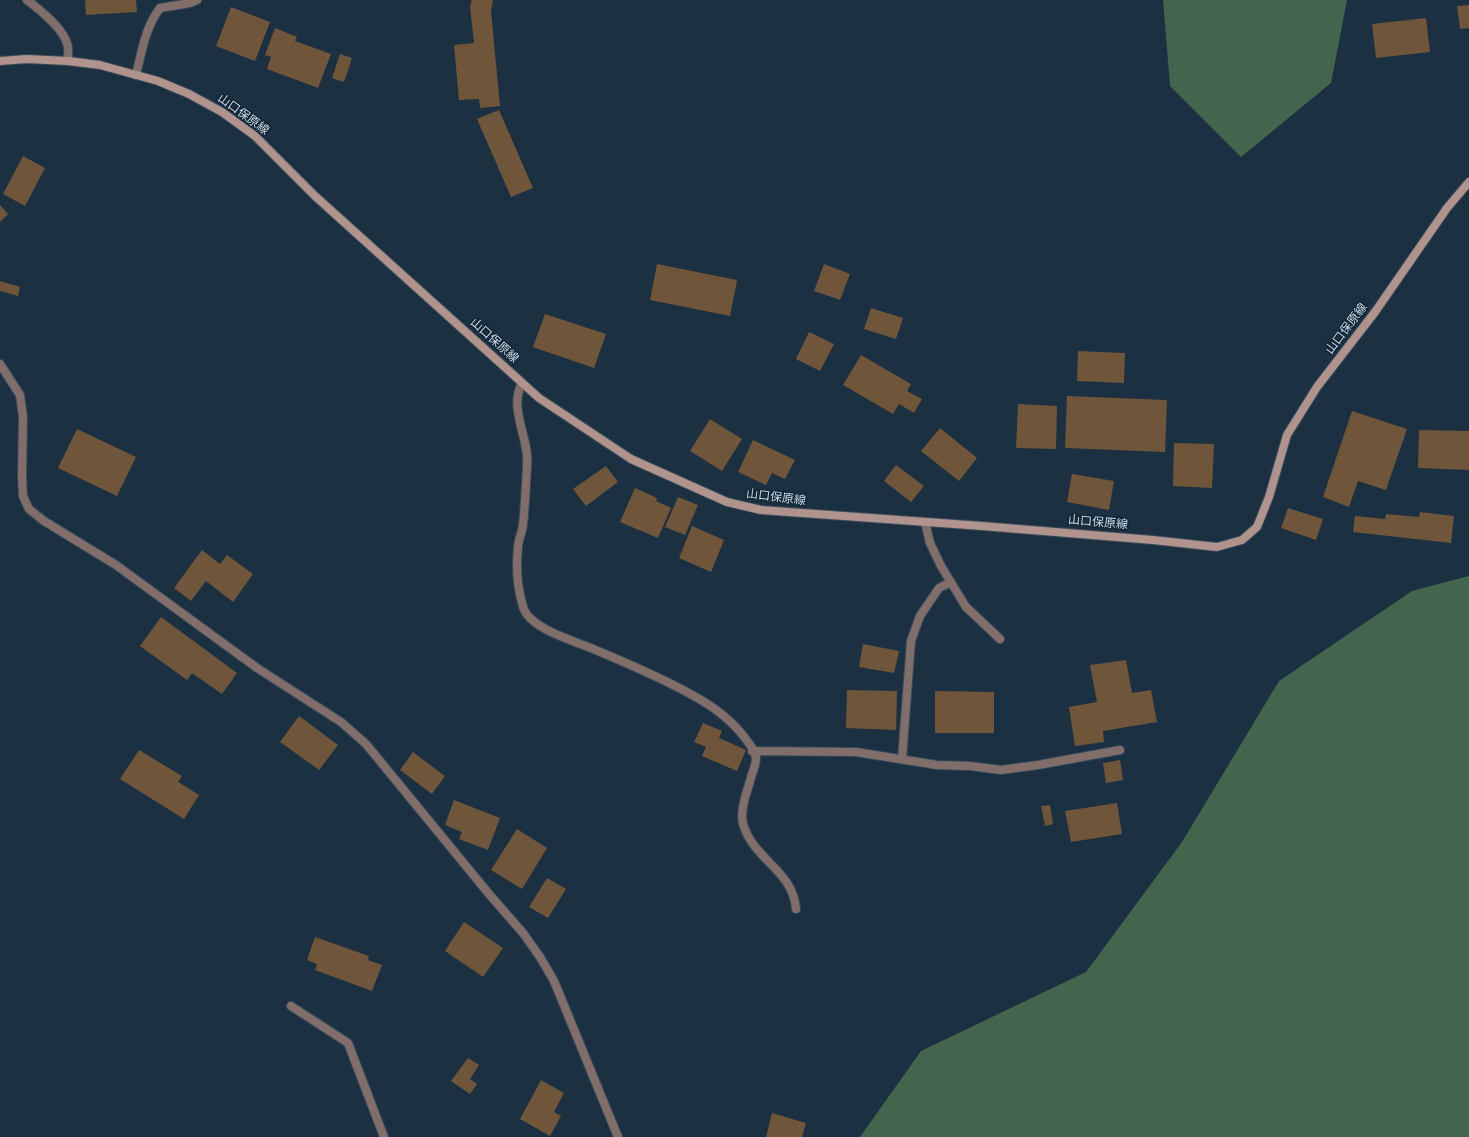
<!DOCTYPE html>
<html>
<head>
<meta charset="utf-8">
<style>
  body { margin:0 }
  canvas { display:block; background:#1b3040 }
</style>
</head>
<body>
<canvas width="1469" height="1137"></canvas>
<script>
const context = document.querySelector('canvas').getContext('2d');
context.lineJoin = 'round';
function paint(path, color) { context.fillStyle = color; context.fill(path, 'evenodd'); }
function stroke(path, color, width, dash) { context.strokeStyle = color; context.lineWidth = width; context.lineCap = dash ? 'butt' : 'round'; context.setLineDash(dash || []); context.stroke(path); }
function label(font, color, halo, rows, align = 'center') {
  context.font = font + ' "Sofia Sans Condensed","Noto Sans JP",sans-serif'; context.lineWidth = 3; context.setLineDash([]); context.textBaseline = 'middle'; context.strokeStyle = halo; context.fillStyle = color; for (const [text, x, y, turn = 0] of rows) {
    context.save(); context.translate(x, y); context.rotate((+turn || 0) * Math.PI / 180); context.textAlign = isNaN(turn) ? turn : align; if (halo) context.strokeText(text, 0, 0); context.fillText(text, 0, 0); context.restore();
  }
}
const forest = new Path2D(`
  M1163 0H1347L1331 83 1241 157 1170 86Z
  M1469 576V1137H860L921 1051 1086 972 1182 842 1279 681 1412 591Z`);
const building = new Path2D(`
  M85 0H136L137 12 86 15Z
  M472 0H493L491 11 500 106 480 108 479 99 459 100 454 45 474 43 470 6Z
  M1469 5V28L1460 29 1457 6Z
  M231 7 270 22 255 61 216 46Z
  M1426 18 1430 52 1376 58 1372 24Z
  M275 28 297 37 295 41 331 54 318 88 267 69 271 57 265 55Z
  M340 54 352 58 344 82 332 78Z
  M499 110 533 188 511 197 477 119Z
  M23 156 45 168 25 206 3 194Z
  M0 205 8 214 0 222Z
  M657 264 737 280 730 316 650 300Z
  M824 264 850 274 840 300 814 291Z
  M0 281 20 287 18 296 0 291Z
  M871 308 903 318 896 339 864 329Z
  M545 314 606 334 594 368 533 347Z
  M809 332 834 344 820 371 796 359Z
  M1078 351 1125 353 1124 383 1077 381Z
  M861 355 911 384 907 391 922 399 914 413 899 404 893 414 843 385Z
  M1067 396 1167 400 1165 452 1065 448Z
  M1018 404 1057 406 1056 449 1016 448Z
  M1352 411 1407 429 1386 490 1358 481 1349 507 1323 497Z
  M710 419 742 439 722 471 690 451Z
  M940 428 977 458 959 481 921 451Z
  M77 429 136 457 117 496 58 468Z
  M1419 430 1469 431V470L1418 468Z
  M753 440 795 460 785 479 772 473 766 485 738 472Z
  M1174 443 1214 444 1212 488 1173 486Z
  M896 465 924 486 911 502 884 481Z
  M606 466 618 482 586 506 573 489Z
  M1072 474 1114 481 1109 510 1067 502Z
  M635 488 657 498 656 501 671 508 658 538 620 522Z
  M678 497 698 505 685 535 665 527Z
  M1288 508 1323 519 1316 540 1281 528Z
  M1420 512 1454 516 1451 543 1353 532 1355 516 1385 519 1386 514 1419 517Z
  M692 526 724 540 711 572 679 558Z
  M202 550 220 564 227 555 253 574 233 602 206 581 191 601 174 588Z
  M161 617 237 673 222 694 192 673 187 680 140 646Z
  M863 644 899 651 894 673 859 667Z
  M1126 660 1132 693 1151 690 1157 722 1103 731 1104 742 1075 746 1069 707 1097 702 1090 665Z
  M847 690 897 691 896 730 846 728Z
  M935 691 994 692V733H935Z
  M299 716 338 745 319 770 280 742Z
  M703 723 722 731 719 738 746 750 737 771 702 756 706 747 694 742Z
  M139 750 182 776 178 782 199 795 184 819 120 779Z
  M413 752 445 776 432 794 400 770Z
  M1120 760 1123 780 1106 783 1103 763Z
  M454 800 500 818 488 850 459 839 462 832 445 825Z
  M1117 803 1122 834 1071 842 1065 811Z
  M1050 805 1053 824 1045 826 1041 806Z
  M517 829 547 848 522 889 491 870Z
  M547 878 566 889 548 918 529 907Z
  M464 922 503 948 483 977 445 951Z
  M315 937 369 956 368 960 382 965 372 991 315 970 317 964 307 960Z
  M468 1058 479 1065 470 1079 477 1084 470 1094 451 1081Z
  M541 1080 564 1093 554 1112 561 1116 550 1136 520 1119Z
  M772 1113 806 1123 802 1137H766Z`);
const minor = new Path2D(`
  M27 0C39 9 62 28 67 43 69 48 68 56 68 61
  M136 75C142 51 145 28 160 8L190 3 197 0
  M0 364 20 395 23 417 22 477 23 496 29 509 44 521 116 565 257 668 341 722 366 744 489 894 523 933 540 957 554 981 618 1137
  M522 383C508 409 530 439 527 466 526 486 525 505 523 525 522 533 518 540 518 548 516 566 517 585 522 603 523 608 526 614 530 618 546 633 571 640 591 648 626 663 661 677 694 696 714 707 735 723 748 742 751 746 755 753 756 758 756 763 754 769 752 774 748 790 738 812 744 827 756 861 793 871 796 909
  M925 522 930 543 941 566 966 607 1000 639
  M752 751 856 752 937 765 970 766 1001 770 1038 765 1120 750
  M902 759 911 641 920 616 939 588 951 582
  M291 1006 348 1043 384 1137`);
const secondary = new Path2D(`
  M0 61 27 59 68 61 100 65 158 81 189 94 222 112 255 136 315 196 539 398 631 459 727 502 761 510 982 526 1153 540 1217 547 1242 540 1257 527 1269 497 1287 435 1317 387 1375 312 1447 208 1469 182`);
const streetNames = [
  ["山口保原線",243,115,36],
  ["山口保原線",1347,329,-53],
  ["山口保原線",494,341,42],
  ["山口保原線",776,498,7],
  ["山口保原線",1098,523,5]
];
paint(forest, '#44654d');
paint(building, '#6f553a');
stroke(minor, '#384b5a', 10);
stroke(secondary, '#384b5a', 10);
stroke(minor, '#816e6b', 8);
stroke(secondary, '#b0938d', 8);
label('12px', '#cedae5', '#112636', streetNames);
</script>
</body>
</html>
